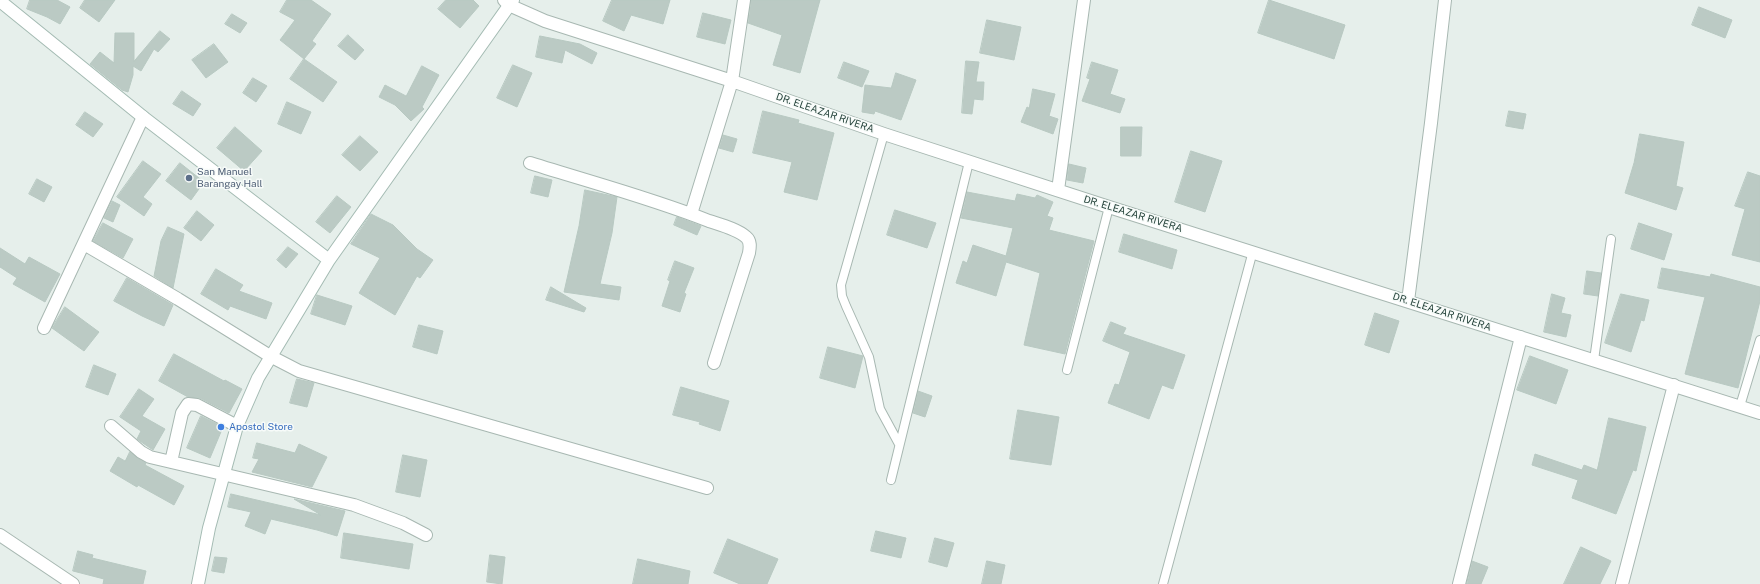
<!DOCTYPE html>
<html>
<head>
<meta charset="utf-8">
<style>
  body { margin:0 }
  canvas { display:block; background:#e6efeb }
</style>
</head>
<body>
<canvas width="1760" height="584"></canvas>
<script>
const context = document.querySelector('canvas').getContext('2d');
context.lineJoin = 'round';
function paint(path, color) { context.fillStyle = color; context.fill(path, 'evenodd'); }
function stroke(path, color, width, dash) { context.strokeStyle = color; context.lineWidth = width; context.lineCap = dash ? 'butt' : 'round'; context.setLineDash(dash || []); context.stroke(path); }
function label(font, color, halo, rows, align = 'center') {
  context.font = font + ' "Public Sans",sans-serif'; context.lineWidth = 3; context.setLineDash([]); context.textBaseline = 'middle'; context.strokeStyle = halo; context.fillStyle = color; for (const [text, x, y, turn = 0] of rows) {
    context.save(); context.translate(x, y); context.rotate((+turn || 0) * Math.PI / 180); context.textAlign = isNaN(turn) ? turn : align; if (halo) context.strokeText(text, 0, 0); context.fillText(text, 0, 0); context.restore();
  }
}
const building = new Path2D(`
  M30 0H57L70 7 60 24 47 17 27 9Z
  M85 0H115L99 22 80 8Z
  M287 0H311L331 14 312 41 316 44 304 59 280 40 295 20 280 12Z
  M446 0H473L479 6 460 28 438 9Z
  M612 0H670L663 24 631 15 624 31 603 21Z
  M751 0H820L800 73 773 65 782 35 748 23Z
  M1269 0 1345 25 1334 59 1258 33Z
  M1699 7 1732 20 1725 38 1692 25Z
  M703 13 731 20 725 44 697 37Z
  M232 14 247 23 240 33 225 24Z
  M987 20 1021 27 1014 60 980 53Z
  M160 31 170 39 158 52 154 49 141 71 133 66V75L128 92 122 90 90 64 100 52 114 63 115 33H134V61Z
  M348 35 364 50 355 60 338 46Z
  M540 36 580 44 597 53 592 64 565 50 562 63 536 57Z
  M214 44 228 62 206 78 192 60Z
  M304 59 337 82 323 102 290 79Z
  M966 61 979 62 976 82H984L983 100 974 99 972 114 962 113Z
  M844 62 869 71 862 87 838 78Z
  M1092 62 1118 70 1110 94 1125 99 1120 113 1082 101 1090 79 1087 78Z
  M513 65 532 73 517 107 497 98Z
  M422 66 439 75 422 107 424 109 411 121 395 105 379 97 385 85 406 96Z
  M896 73 916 80 901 120 875 111 874 114 862 112 865 85 891 88Z
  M253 78 267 86 256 102 243 93Z
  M1033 89 1055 94 1049 116 1058 119 1053 134 1021 122 1027 107 1029 108Z
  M182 91 201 104 193 116 173 104Z
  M287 102 311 112 301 134 278 124Z
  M763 111 799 120 798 123 834 133 817 200 784 192 792 162 753 153Z
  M1509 111 1526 114 1523 129 1506 126Z
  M85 112 103 124 93 137 76 125Z
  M235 127 262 151 244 171 217 148Z
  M1121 127H1142L1141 156H1121Z
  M1640 134 1684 142 1676 186 1683 188 1676 210 1625 193 1634 163Z
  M723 135 737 139 733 152 719 148Z
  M360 136 378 152 360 171 342 155Z
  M1191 151 1222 161 1205 212 1175 202Z
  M143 161 161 174 143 197 152 204 144 216 117 197Z
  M180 163 204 182 191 200 166 181Z
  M1069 164 1086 168 1083 183 1067 180Z
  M1748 172 1760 176V262L1732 255 1745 209 1735 206Z
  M535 176 552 180 548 197 531 193Z
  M37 179 52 187 44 202 29 194Z
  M585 190 617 197 612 233 600 284 621 287 619 300 564 292 579 226Z
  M967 192 1015 201 1017 194 1035 198 1037 195 1053 202 1047 216 1053 218 1049 230 1094 241 1065 354 1024 345 1040 273 1006 262 996 296 956 283 963 261 967 263 973 245 1006 256 1013 228 961 218Z
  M337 196 351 207 330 233 316 222Z
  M112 201 120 205 113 222 104 218Z
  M895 210 936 223 927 248 887 235Z
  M197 211 214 225 201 241 184 228Z
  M371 214 393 225 417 249 433 260 420 278 417 276 395 315 359 293 380 258 351 244Z
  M677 217 701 226 697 235 674 225Z
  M103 223 133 239 123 258 93 241Z
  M1639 223 1672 234 1664 260 1631 249Z
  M168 227 184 234 173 288 154 276 161 241Z
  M1124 234 1177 250 1172 269 1119 252Z
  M288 247 298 254 286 268 277 260Z
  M0 248 25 264 29 257 60 274 45 302 13 284 17 278 0 267Z
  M675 261 694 268 684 293 686 294 680 312 662 306 670 281 668 280Z
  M1662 268 1710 277 1711 274 1760 287V301L1738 388 1685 374 1705 297 1658 288Z
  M216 269 243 285 239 291 272 303 266 319 230 306 228 310 201 294Z
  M1587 271 1601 273 1598 296 1584 294Z
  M127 278 173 305 164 326 142 316 114 301Z
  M551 287 586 308 584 312 546 300Z
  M1552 294 1565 298 1561 313 1571 315 1566 337 1544 332Z
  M1621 294 1649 300 1644 321 1641 320 1631 352 1605 343Z
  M317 295 352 306 345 325 311 314Z
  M65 307 99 332 84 351 52 328Z
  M1375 313 1399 321 1389 353 1365 345Z
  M1111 322 1126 328 1123 334 1185 355 1173 389 1162 385 1149 419 1108 403 1115 384 1119 385 1130 352 1103 341Z
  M419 325 443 331 437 354 413 347Z
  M828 347 863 356 855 388 820 378Z
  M174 354 224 381 225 380 242 389 229 413 200 398 188 397 159 381Z
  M1530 356 1568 370 1556 404 1517 390Z
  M94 365 116 374 108 395 86 387Z
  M297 379 314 383 307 407 290 403Z
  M681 387 729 401 720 431 699 424 700 422 673 415Z
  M139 389 154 399 142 416 165 429 153 450 137 439 141 431 120 417Z
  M918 391 932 396 925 417 913 413Z
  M1018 410 1059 417 1051 465 1010 459Z
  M201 416 223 427 210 458 187 448Z
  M1609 418 1646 427 1636 471 1633 470 1616 514 1572 498 1578 480 1532 465 1535 454 1582 470 1584 465 1597 470Z
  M257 443 295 453 299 444 327 457 312 487 252 472 259 459 253 458Z
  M130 452 146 463 145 465 184 486 174 505 138 485 137 487 110 471 118 457 125 461Z
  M403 455 427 460 420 497 396 492Z
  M231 494 321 515 294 499 345 511 337 536 317 530 271 519 265 534 245 526 251 512 228 507Z
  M876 531 906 538 901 558 871 551Z
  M344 533 413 544 409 569 341 558Z
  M935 538 954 543 947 567 929 562Z
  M728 539 778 559 767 584H740L714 573Z
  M1581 547 1611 561 1600 584H1564Z
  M78 551 93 555 92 558 146 571 143 584H103L104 579 73 571Z
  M490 555 505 557 502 584 487 582Z
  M215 557 227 558 224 573 212 571Z
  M638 559 690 571 688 584H633Z
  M987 561 1005 565 1001 584H982Z
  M1472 561 1488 567 1481 584H1467Z`);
const lane = new Path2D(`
  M884 134 841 285 842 296 846 306 869 357 880 409 899 444
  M1594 360 1611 239
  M1067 370 1109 207
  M1740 406 1760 340
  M891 480 969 162
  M1163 584 1253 251`);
const street = new Path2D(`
  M504 0 509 5 545 21 732 81 884 134 1109 207 1760 413
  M530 163C590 182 651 198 709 221 721 225 737 229 746 237 751 241 750 247 749 253L714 363
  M1058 190 1084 0
  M691 214 732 81 744 0
  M84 244 178 299 270 356 299 371 707 488
  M1408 301 1431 123 1445 0
  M44 328 143 117
  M111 426 141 452 150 457 354 505 403 523 426 535
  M171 462 182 413 188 404 197 405 237 426
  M0 535 73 584
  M1459 584 1521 337
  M1622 584 1674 385`);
const secondary = new Path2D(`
  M0 1 143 117 329 260
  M198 584 209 528 237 426 258 378 329 260 513 0`);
const markers = [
  [189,178,4,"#5c6f8a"],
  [221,427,4,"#3f7fe0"]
];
const streetNames = [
  ["DR. ELEAZAR RIVERA",825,113,19],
  ["DR. ELEAZAR RIVERA",1133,214,17],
  ["DR. ELEAZAR RIVERA",1442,312,18]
];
const serviceNames = [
  ["San Manuel",197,172],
  ["Barangay Hall",197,184]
];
const shopNames = [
  ["Apostol Store",229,427]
];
paint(building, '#bbcac4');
stroke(building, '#b8c9c2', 1);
stroke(lane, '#a8b8b2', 10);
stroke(street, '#a8b8b2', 14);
stroke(secondary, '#a4bbb3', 14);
stroke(lane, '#fff', 8);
stroke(street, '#fff', 12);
stroke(secondary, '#fff', 12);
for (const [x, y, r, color] of markers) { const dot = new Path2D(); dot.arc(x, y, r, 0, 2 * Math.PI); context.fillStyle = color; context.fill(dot); stroke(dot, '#f7fbf9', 1.5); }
label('10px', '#24423a', '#f7fbf9', streetNames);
label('10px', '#4e5e75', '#f7fbf9', serviceNames, 'left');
label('10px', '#366cbe', '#f7fbf9', shopNames, 'left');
</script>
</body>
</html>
